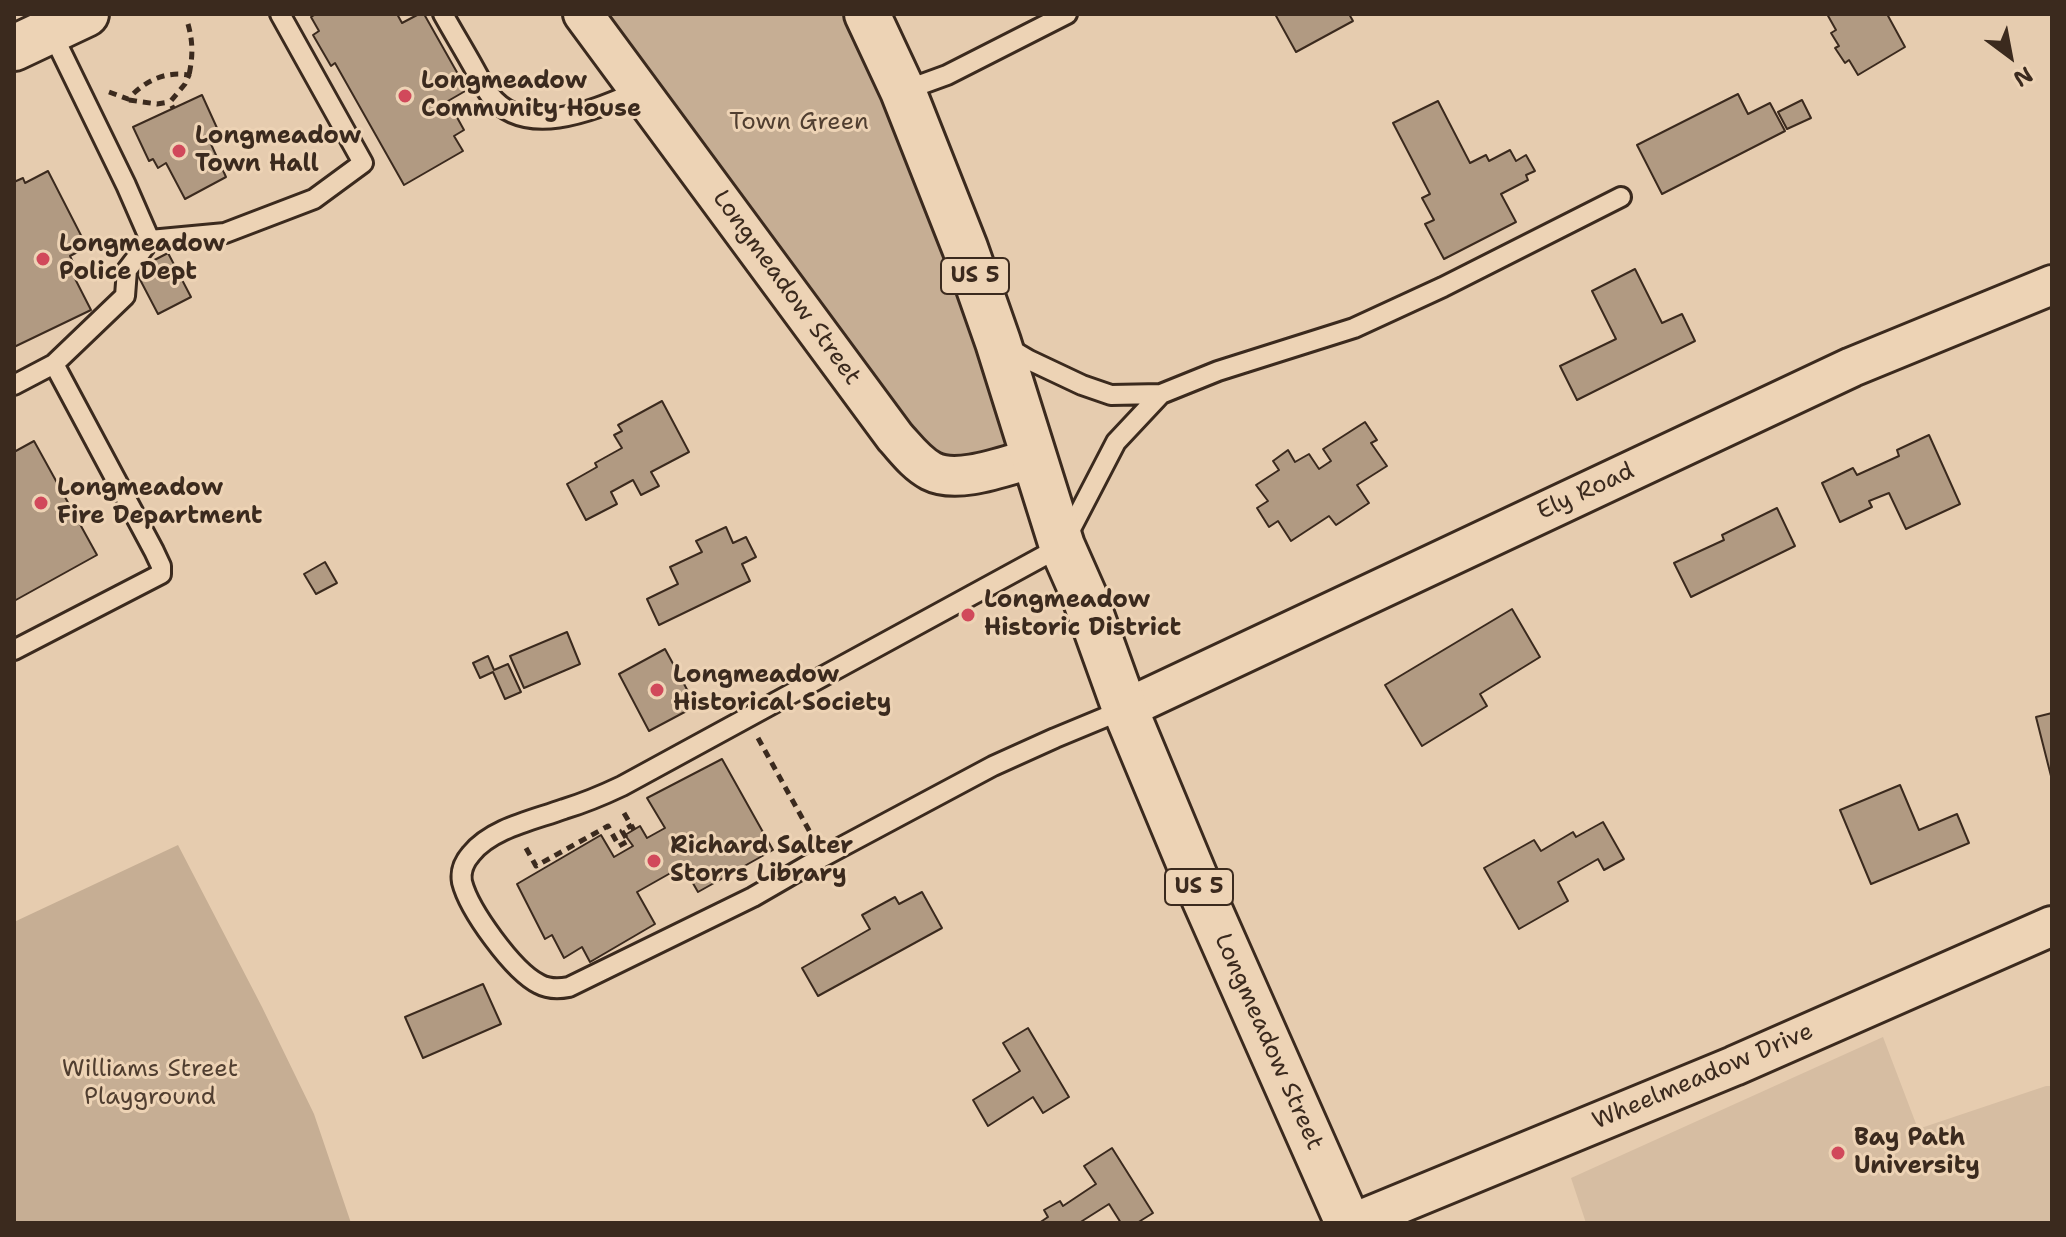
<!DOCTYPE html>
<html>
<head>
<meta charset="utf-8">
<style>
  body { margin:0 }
  #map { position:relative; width:2066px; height:1237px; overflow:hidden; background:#e6ccaf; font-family:"Shantell Sans",sans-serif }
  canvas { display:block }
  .frame { position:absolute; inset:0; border:16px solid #3b2a1e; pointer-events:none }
  .north { position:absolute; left:1970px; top:16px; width:80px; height:80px; -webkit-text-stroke:6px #edd3b5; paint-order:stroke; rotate:148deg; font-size:22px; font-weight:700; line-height:32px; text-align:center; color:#3b2a1e }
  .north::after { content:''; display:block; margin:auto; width:28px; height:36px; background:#3b2a1e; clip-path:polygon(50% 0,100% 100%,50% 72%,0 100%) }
</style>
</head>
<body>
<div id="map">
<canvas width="2066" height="1237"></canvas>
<div class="frame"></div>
<div class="north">N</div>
</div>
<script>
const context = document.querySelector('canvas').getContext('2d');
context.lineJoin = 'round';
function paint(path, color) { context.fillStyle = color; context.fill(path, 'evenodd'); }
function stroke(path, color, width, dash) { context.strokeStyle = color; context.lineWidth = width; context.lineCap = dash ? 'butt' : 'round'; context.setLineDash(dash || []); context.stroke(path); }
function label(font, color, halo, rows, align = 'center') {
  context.font = font + ' "Shantell Sans",sans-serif'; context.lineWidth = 6; context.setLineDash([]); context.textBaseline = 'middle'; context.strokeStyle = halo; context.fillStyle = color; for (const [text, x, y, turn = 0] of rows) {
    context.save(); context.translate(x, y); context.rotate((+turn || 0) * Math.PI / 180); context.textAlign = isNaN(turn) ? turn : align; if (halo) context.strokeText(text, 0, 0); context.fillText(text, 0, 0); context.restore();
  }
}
const built = new Path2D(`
  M1883 1037 1918 1129 2046 1086H2052V1223H1586L1571 1178Z`);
const green = new Path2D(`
  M583 14H867L1034 458 933 472Z
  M178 845 262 1007 314 1114 351 1223H14V922Z`);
const building = new Path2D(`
  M316 14H397L402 23 419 14H424L467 90 448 101 464 130 454 136 463 151 404 185 335 63 331 66 313 35 319 31 311 17Z
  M1275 14H1349L1353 21 1296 52Z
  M1827 14H1887L1905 47 1858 75 1849 60 1845 63 1835 48 1839 46 1831 33 1836 30Z
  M1738 94 1748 114 1770 103 1785 131 1662 194 1637 145Z
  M202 95 217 128 213 130 217 139 210 142 226 177 185 199 166 163 158 168 153 159 149 161 133 127Z
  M1802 100 1811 118 1787 129 1778 112Z
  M1438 101 1470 163 1486 155 1489 161 1510 150 1516 161 1526 155 1535 171 1526 175 1528 180 1501 194 1516 222 1444 259 1425 224 1434 220 1422 198 1430 194 1393 123Z
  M48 171 87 247 70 256 73 262 68 265 91 310 14 347V182L23 178 25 183Z
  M168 253 191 297 158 314 135 270Z
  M1635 269 1662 323 1682 314 1695 341 1577 400 1560 366 1616 339 1592 291Z
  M662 401 689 452 651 472 659 486 641 495 633 480 611 492 617 504 586 520 567 484 597 467 595 463 622 448 614 435 622 431 618 425Z
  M1365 422 1377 440 1371 443 1387 466 1357 485 1369 503 1336 525 1329 516 1291 541 1278 521 1269 527 1257 508 1268 501 1256 485 1279 470 1273 461 1288 450 1295 462 1309 454 1319 469 1331 461 1323 449Z
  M1929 435 1960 504 1906 529 1889 493 1869 501 1872 507 1840 522 1822 483 1853 468 1857 475 1899 456 1897 450Z
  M34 441 97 555 14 601V452Z
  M1777 508 1795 546 1691 597 1674 563 1724 540 1722 535Z
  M726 527 733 543 746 537 756 557 742 564 750 581 659 625 647 599 678 584 670 567 702 552 696 541Z
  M325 562 337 583 316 594 304 574Z
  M1512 609 1540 657 1480 694 1487 706 1422 746 1385 685Z
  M567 632 580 664 524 688 510 656Z
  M665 649 696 706 649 731 619 674Z
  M488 656 494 670 508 664 521 692 505 699 493 672 480 678 473 663Z
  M2052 713V780L2036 717Z
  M722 759 773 850 698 892 683 866 637 892 655 924 590 962 582 947 564 958 552 935 545 939 517 884 601 835 614 857 633 846 625 835 640 826 647 838 665 828 647 798Z
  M1900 785 1919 830 1957 814 1969 843 1871 884 1840 810Z
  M1603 822 1624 859 1604 870 1598 859 1558 882 1568 901 1519 929 1484 868 1534 840 1541 851 1573 832 1576 837Z
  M922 892 942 928 818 996 802 968 870 929 862 915 895 897 899 904Z
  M483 984 501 1024 423 1058 405 1017Z
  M1028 1028 1069 1097 1043 1113 1033 1097 988 1126 973 1100 1020 1071 1003 1043Z
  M1112 1148 1153 1213 1137 1223H1121L1109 1204 1079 1223H1039L1048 1217 1044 1210 1060 1201 1063 1206 1096 1184 1084 1166Z`);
const path = new Path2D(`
  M188 24C193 42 193 56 189 75
  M109 92 128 99C145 81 164 71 189 75L185 84 170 102 173 108
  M129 100 157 104 170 102
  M758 738 811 834
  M624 813 634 830
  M526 848 536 866 608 826 619 846 628 841 622 831 632 825`);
const service = new Path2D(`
  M443 14C453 32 464 50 474 68 479 77 484 87 490 95 527 142 598 108 641 90
  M51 31 126 185 150 240
  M903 91 947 75 1067 14
  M1007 347 1029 360 1082 385 1111 395 1161 394 1116 442 1062 546 622 786C603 795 584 803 564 809 534 820 492 828 471 854 464 862 460 871 462 882 469 910 513 971 539 984 548 989 559 989 569 987L753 897 817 860 993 766 1055 738 1125 709
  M54 364 125 296 127 270 150 240 225 233 314 199 363 163 280 14
  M14 385 54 364 154 551 161 566V574L14 650
  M1161 394 1218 371 1354 328 1443 287 1621 197`);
const minor = new Path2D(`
  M583 14 895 437C906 449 916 463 931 471 958 485 1007 465 1034 458
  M1125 709 1852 367 2052 285
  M1353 1223 1734 1066 2052 926`);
const secondary = new Path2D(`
  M14 48 86 14`);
const primary = new Path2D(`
  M867 14 903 91 965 248 998 342 1062 546 1085 598 1125 709 1197 882 1348 1223`);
const markers = [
  [405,96,8,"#d1495b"],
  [179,151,8,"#d1495b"],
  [43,259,8,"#d1495b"],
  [41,503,8,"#d1495b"],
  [968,615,8,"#d1495b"],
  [657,690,8,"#d1495b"],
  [654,861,8,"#d1495b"],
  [1838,1153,8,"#d1495b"]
];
const shields = [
  [975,276,68],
  [1199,887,68]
];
const shieldNames = [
  ["US 5",975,276],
  ["US 5",1199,887]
];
const poiNames = [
  ["Longmeadow",421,82],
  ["Community House",421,110],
  ["Longmeadow",195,137],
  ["Town Hall",195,165],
  ["Longmeadow",59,245],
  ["Police Dept",59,273],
  ["Longmeadow",57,489],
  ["Fire Department",57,517],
  ["Longmeadow",984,601],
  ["Historic District",984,629],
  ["Longmeadow",673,676],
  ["Historical Society",673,704],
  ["Richard Salter",670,847],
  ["Storrs Library",670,875],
  ["Bay Path",1854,1139],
  ["University",1854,1167]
];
const parkNames = [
  ["Town Green",799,123],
  ["Williams Street",150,1070],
  ["Playground",150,1098]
];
const streetNames = [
  ["Longmeadow Street",786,288,54],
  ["Ely Road",1586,492,-25],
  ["Longmeadow Street",1268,1042,66],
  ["Wheelmeadow Drive",1703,1077,-23]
];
paint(built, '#d6bda2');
paint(green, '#c6ae94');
paint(building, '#b19a82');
stroke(building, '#3b2a1e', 2);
stroke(service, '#3b2a1e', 24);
stroke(minor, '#3b2a1e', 44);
stroke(secondary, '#3b2a1e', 50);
stroke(primary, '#3b2a1e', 50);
stroke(path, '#3b2a1e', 5, [8, 6]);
stroke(service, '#edd3b5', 18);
stroke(minor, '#edd3b5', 38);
stroke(secondary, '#edd3b5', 44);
stroke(primary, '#edd3b5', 44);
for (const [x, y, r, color] of markers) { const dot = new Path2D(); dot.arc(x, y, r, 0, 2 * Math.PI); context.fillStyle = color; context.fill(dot); stroke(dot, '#edd3b5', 3); }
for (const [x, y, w] of shields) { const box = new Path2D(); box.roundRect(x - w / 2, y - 18, w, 36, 6); context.fillStyle = '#edd3b5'; context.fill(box); stroke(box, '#3b2a1e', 2); }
label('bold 22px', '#3b2a1e', null, shieldNames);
label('bold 24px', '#3b2a1e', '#edd3b5', poiNames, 'left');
label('24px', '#503e30', '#edd3b5', parkNames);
label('24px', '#3b2a1e', '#edd3b5', streetNames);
</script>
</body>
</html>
